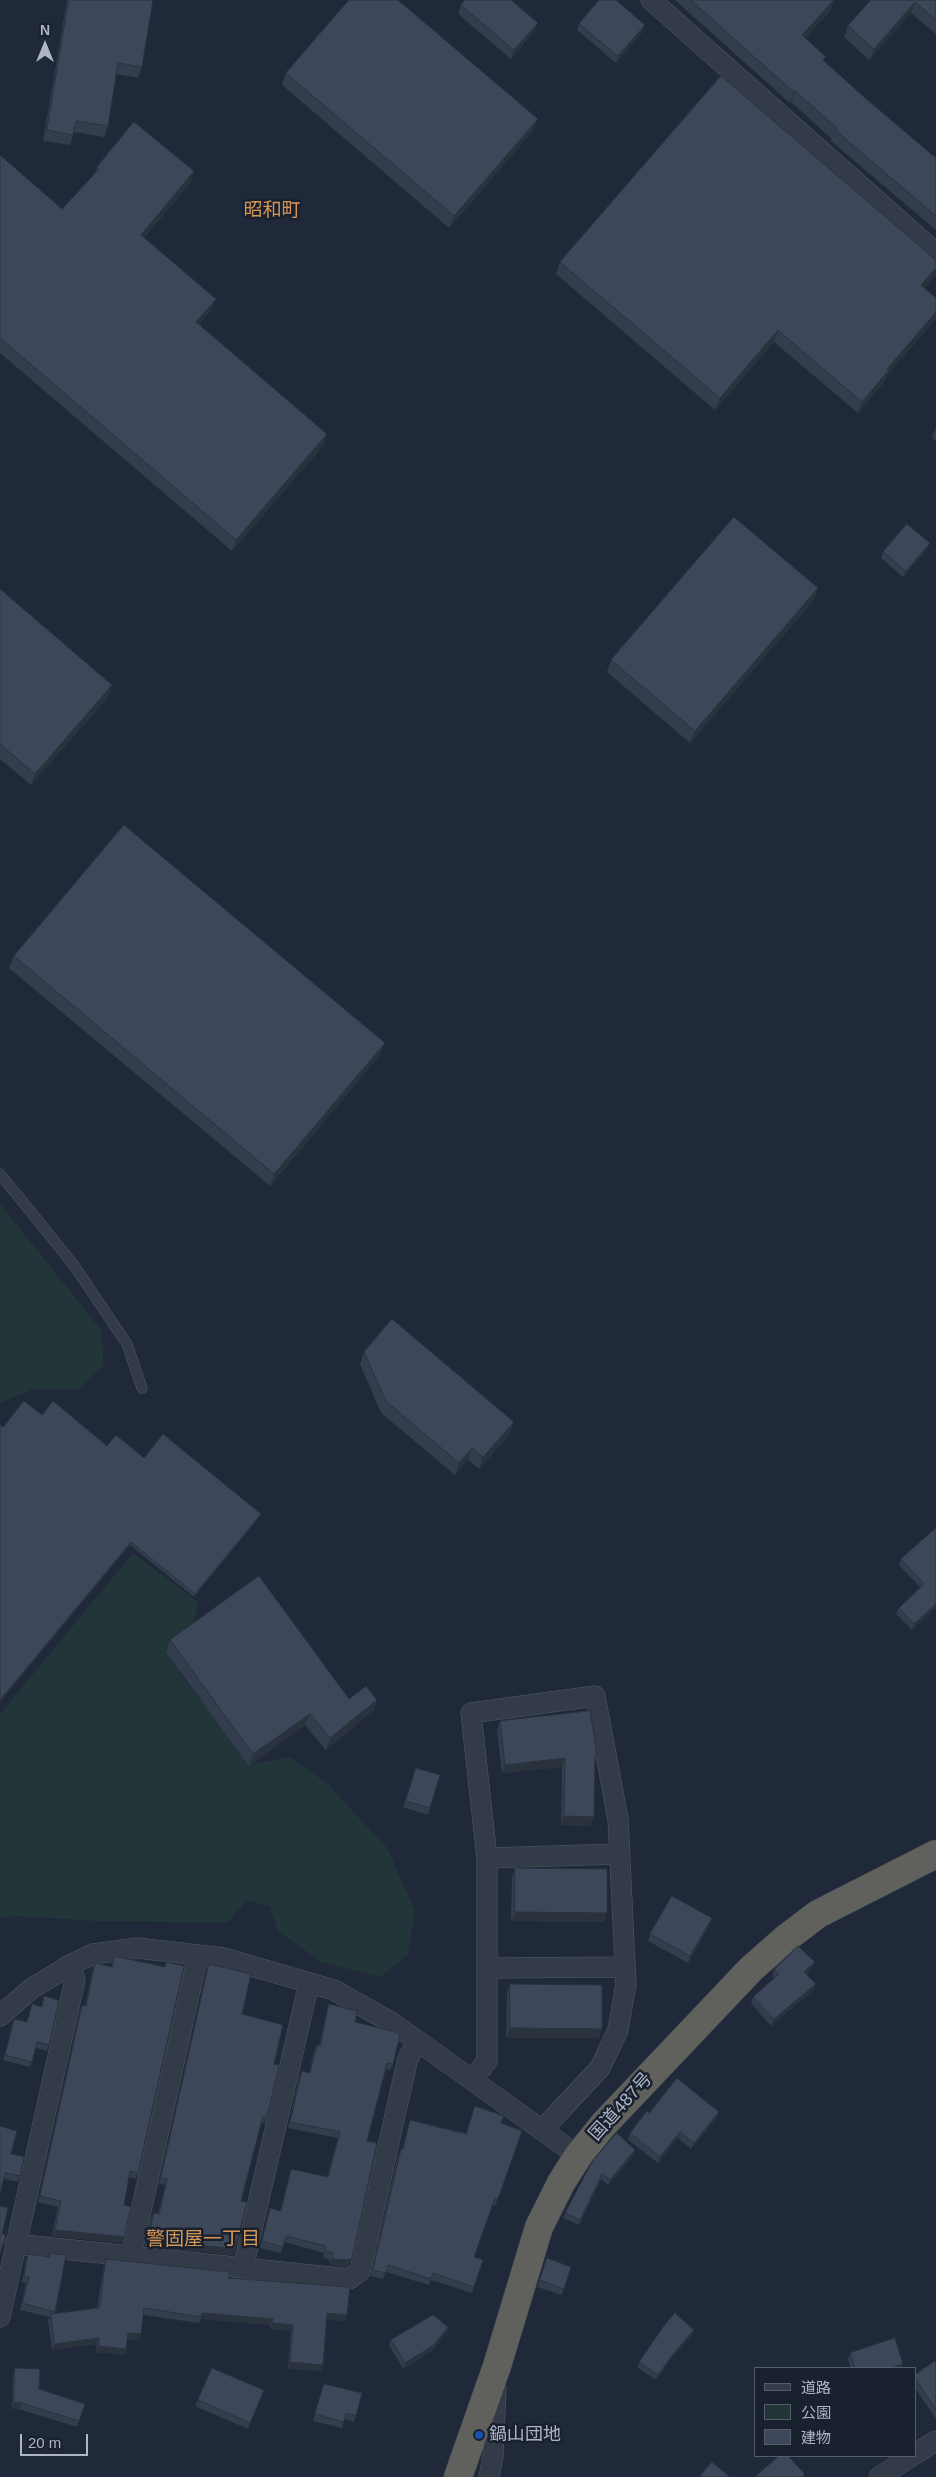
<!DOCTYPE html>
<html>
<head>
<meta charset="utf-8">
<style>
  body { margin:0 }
  #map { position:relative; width:936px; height:2477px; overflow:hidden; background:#202939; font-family:Arial,"Noto Sans JP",sans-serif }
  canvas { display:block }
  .legend { position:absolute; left:754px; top:2367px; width:162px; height:90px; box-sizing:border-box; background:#19202e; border:1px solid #555c6b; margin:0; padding:6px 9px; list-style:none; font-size:15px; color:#aeb6c6 }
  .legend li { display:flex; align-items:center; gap:10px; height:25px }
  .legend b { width:25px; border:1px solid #555c6b }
  .north { position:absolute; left:20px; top:20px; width:50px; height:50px; -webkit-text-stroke:4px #19202e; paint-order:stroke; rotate:0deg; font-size:14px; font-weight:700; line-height:20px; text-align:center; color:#aeb6c6 }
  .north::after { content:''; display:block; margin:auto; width:18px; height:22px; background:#aeb6c6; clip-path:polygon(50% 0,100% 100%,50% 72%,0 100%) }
  .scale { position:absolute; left:20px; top:2434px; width:68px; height:22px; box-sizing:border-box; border:2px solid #aeb6c6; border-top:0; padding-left:6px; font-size:15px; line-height:18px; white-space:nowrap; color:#aeb6c6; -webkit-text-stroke:4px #19202e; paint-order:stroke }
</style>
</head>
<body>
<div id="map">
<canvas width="936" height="2477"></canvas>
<ul class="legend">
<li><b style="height:6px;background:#333b49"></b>道路</li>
<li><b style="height:14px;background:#22363a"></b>公園</li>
<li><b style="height:14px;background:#3c4759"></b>建物</li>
</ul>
<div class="north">N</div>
<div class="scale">20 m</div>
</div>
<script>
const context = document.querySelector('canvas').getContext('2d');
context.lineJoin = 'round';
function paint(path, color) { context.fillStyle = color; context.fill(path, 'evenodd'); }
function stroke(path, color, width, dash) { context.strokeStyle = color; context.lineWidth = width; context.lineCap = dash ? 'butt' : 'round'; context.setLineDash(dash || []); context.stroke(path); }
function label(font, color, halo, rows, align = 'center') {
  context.font = font + ' Arial,"Noto Sans JP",sans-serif'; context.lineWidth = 5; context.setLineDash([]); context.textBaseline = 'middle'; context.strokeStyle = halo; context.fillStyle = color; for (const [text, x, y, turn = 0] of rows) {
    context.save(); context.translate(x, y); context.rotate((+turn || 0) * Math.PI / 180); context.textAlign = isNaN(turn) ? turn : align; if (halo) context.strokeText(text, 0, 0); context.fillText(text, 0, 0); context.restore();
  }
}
const green = new Path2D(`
  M0 1204 102 1331 103 1365 79 1390 34 1389 0 1403Z
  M133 1553 199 1603 179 1672 250 1765 290 1757 328 1784 387 1848 415 1911 408 1954 381 1977 321 1962 278 1931 270 1906 246 1901 228 1923 98 1921 14 1916 0 1919V1714Z`);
const service = new Path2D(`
  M0 1174 73 1264 127 1344 142 1388`);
const minor = new Path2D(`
  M651 0 936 253
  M487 1858 620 1854
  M487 1968 625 1967
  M0 2016 31 1989 70 1965 93 1954 138 1948 224 1958 334 1990 394 2024 578 2156
  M472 2080 487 2061V1858L471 1713 595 1696 618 1819 626 1984 618 2030 600 2068 542 2130
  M15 2244 349 2279 360 2271 408 2058 418 2041
  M131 2256 198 1955
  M243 2268 309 1983
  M0 2317 75 1980 70 1965
  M915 2454 936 2441
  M489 2477 493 2457 496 2388
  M879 2477 912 2456`);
const trunk = new Path2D(`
  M458 2477 497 2366 539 2227 561 2183 578 2156 603 2125 751 1969 785 1939 818 1914 936 1854`);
const wall = new Path2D(`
  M67 0H153L142 67 138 78 116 74 108 126 104 137 74 132 70 145 43 141Z
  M675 0H834L830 11 805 38 824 62 864 97 936 158V230L831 141 832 139 791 102 790 103Z
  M871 0H936V34L911 13 869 60 844 37 848 26Z
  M461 5 534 32 511 59 458 14Z
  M579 24 643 31 616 63 577 30Z
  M286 73 533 131 449 228 282 85Z
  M0 155 62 209 95 174 97 167 190 183 144 238 216 299 211 310 199 324 327 434 323 446 232 551 0 353Z
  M560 262 936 275 924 288 885 381 858 413 774 342 715 410 556 274Z
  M936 427V441L932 438Z
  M930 543 927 549 903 577 881 558 883 552Z
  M0 589 112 685 108 697 31 785 0 759Z
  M814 600 690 743 607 672 611 660Z
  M14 956 385 1043 380 1055 270 1186 9 968Z
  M364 1352 510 1434 479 1469 468 1460 455 1475 381 1413 360 1364Z
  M42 1415 107 1446 144 1458 261 1514 259 1518 194 1597 130 1545 0 1702V1425L3 1427Z
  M936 1528V1608L912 1630 896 1614 899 1608 920 1587 899 1565 901 1559Z
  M170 1640 349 1699 377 1700 373 1711 326 1750 305 1725 249 1766 166 1652Z
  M500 1721 595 1762 590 1826 561 1825 562 1767 502 1773 497 1730Z
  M416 1768 430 1808 428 1815 403 1807Z
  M515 1868 607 1913 604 1922 511 1921 512 1877Z
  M710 1924 688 1963 648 1941 650 1934Z
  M114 1957 165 1967 166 1962 138 2173 136 2179 129 2177 124 2205 122 2243 52 2236 58 2207 38 2202 80 2011 82 2005 85 2006 93 1969 95 1963 111 1967Z
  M209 1964 274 2064 267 2117 264 2123 261 2122 241 2201 235 2249 233 2255 145 2246 151 2219 154 2213 158 2214 165 2185 159 2184 207 1970Z
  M812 1968 806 1974 814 1990 771 2026 751 2003 753 1997 774 1978 772 1976 774 1970Z
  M510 1984 599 2038H506L507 1993Z
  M44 1996 49 2045 47 2051 36 2048 30 2067 3 2060 14 2019 27 2022 32 2004 41 2007Z
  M329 2004 355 2022 393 2064 390 2070 386 2069 367 2141 349 2264 346 2267 330 2265V2260L323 2258 324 2253 284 2242 281 2253 260 2248 268 2214 270 2208 280 2211 291 2169 327 2177 338 2138 288 2128 299 2077 302 2071 309 2073 314 2051 317 2045 319 2046 327 2011Z
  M649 2113 717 2118 691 2149 678 2138 658 2163 628 2140 630 2133Z
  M410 2120 466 2133 501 2123 522 2131 495 2206 492 2205 474 2257 483 2260 472 2293 431 2280 429 2285 386 2272 383 2279 370 2276 398 2156 401 2149H402Z
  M0 2126 20 2176 18 2182 4 2179Z
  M635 2150 634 2155 608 2185 601 2179 579 2225 563 2218 565 2213 593 2160Z
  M50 2253 66 2255 55 2314 97 2308 104 2265 106 2259 228 2278 347 2315 344 2321 327 2319 323 2365 321 2371 288 2369 291 2331 270 2329V2325L201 2319 199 2323 143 2315 141 2334 139 2340 127 2339 126 2349 124 2355 96 2352 97 2344 52 2350 48 2320 50 2317 20 2310 26 2283 22 2282 26 2260 28 2254 48 2257Z
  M547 2258 571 2267 562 2295 537 2287Z
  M448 2327 447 2332 432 2351 403 2369 389 2345 391 2340Z
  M694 2330 692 2335 671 2359 656 2380 637 2367 639 2362Z
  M850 2353 902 2368H851L848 2359Z
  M936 2363V2419L915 2388V2375Z
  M15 2368 39 2389 85 2404 77 2427 19 2409H12L13 2375Z
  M324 2384 356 2416 354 2422 344 2419 342 2428 313 2421Z
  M264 2390 248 2429 195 2406 198 2400Z`);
const shadedWall = new Path2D(`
  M834 0 830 11 798 47 802 35Z
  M915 2 911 13 869 60 874 49Z
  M538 23 534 32 511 59 514 50Z
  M645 25 643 31 616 63 618 56Z
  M795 91 791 102 790 103 794 92Z
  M538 119 533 131 449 228 454 216Z
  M194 171 190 183 137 247 141 235Z
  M936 268V275L917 297 921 285Z
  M216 299 211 310 191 333 196 322Z
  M936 312V319L887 376 885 381 858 413 862 402 887 369Z
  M778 330 774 342 715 410 720 398Z
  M327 434 323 446 232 551 236 540Z
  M930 543 927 549 903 577 906 571Z
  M818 588 814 600 690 743 695 731Z
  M112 685 108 697 31 785 35 774Z
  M385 1043 380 1055 270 1186 274 1174Z
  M514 1422 510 1434 479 1469 483 1457Z
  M472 1448 468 1460 455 1475 459 1463Z
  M261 1514 259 1518 194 1597 195 1594Z
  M131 1542 130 1545 0 1702V1700Z
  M936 1604V1608L912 1630 914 1624Z
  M377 1700 373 1711 326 1750 330 1738Z
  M310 1714 305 1725 249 1766 253 1754Z
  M565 1758 562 1767 502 1773 505 1765Z
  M564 1816 594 1817 590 1826 561 1825Z
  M515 1912 607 1913 604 1922 511 1921Z
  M712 1918 710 1924 688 1963 690 1956Z
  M815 1962 812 1968 802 1978 804 1972Z
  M816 1984 814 1990 771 2026 774 2019Z
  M510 2028 602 2029 599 2038H506Z
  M719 2112 717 2118 691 2149 694 2143Z
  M680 2132 678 2138 658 2163 660 2157Z
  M635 2150 634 2155 608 2185 610 2180Z
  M55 2230 124 2237 122 2243 52 2236Z
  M148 2240 235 2249 233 2255 145 2246Z
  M352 2258 349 2264 346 2267 330 2265 332 2259Z
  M202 2313 273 2319 270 2325 201 2319Z
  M327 2313 347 2315 344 2321 325 2319Z
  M272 2323 293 2325 291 2331 270 2329Z
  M448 2327 447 2332 432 2351 403 2369 405 2363Z
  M694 2330 692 2335 671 2359 656 2380 658 2375 673 2354Z
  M128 2333 141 2334 139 2340 126 2339Z
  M99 2338 97 2344 52 2350 54 2344Z
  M99 2346 126 2349 124 2355 96 2352Z
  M290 2362 323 2365 321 2371 288 2369Z
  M903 2364 902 2368H891Z
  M14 2402 22 2403 19 2409H12Z`);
const building = new Path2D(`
  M69 0H153L142 67 118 63 108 126 76 121 73 135 47 130Z
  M349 0H398L538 119 454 216 286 73Z
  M465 0H511L538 23 514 50 461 5Z
  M599 0H616L645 25 618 56 579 24Z
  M691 0H834L802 35 826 57 823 60 864 97 936 158V216L835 130 837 128 795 91 794 92Z
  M871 0H936V20L915 2 874 49 848 26Z
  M721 76 936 260V268L921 285 936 298V312L887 369 889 370 862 402 778 330 720 398 560 262Z
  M134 122 194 171 141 235 216 299 196 322 327 434 236 540 0 338V155L62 209 99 169 97 167Z
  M734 517 818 588 695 731 611 660Z
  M907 524 930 543 906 571 883 552Z
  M0 589 112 685 35 774 0 744Z
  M124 825 385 1043 274 1174 14 956Z
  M392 1319 514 1422 483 1457 472 1448 459 1463 386 1401 364 1352Z
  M24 1401 42 1415 53 1401 107 1446 116 1435 144 1458 163 1434 261 1514 195 1594 131 1542 0 1700V1425L3 1427Z
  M936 1528V1604L914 1624 899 1608 924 1584 901 1559Z
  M259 1576 349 1699 366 1686 377 1700 330 1738 310 1714 253 1754 170 1640Z
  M590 1711 597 1755H595L594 1817 564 1816 565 1758 505 1765 500 1721Z
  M416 1768 440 1775 430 1808 406 1801Z
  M515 1868 607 1869V1913L515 1912Z
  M672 1896 712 1918 690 1956 650 1934Z
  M798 1946 815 1962 804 1972 816 1984 774 2019 753 1997 779 1974 774 1970Z
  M114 1957H119L165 1967 166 1962 184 1966 138 2173 130 2171 124 2205 131 2207 124 2237 55 2230 61 2201 40 2196 82 2005 86 2006 95 1963 112 1967Z
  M209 1964 251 1974 242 2014 283 2025 274 2064 279 2065 267 2117 263 2116 241 2201 247 2202 235 2249 148 2240 154 2213 159 2214 167 2179 161 2178Z
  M510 1984 602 1985V2029L510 2028Z
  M44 1996 59 2000 49 2045 37 2042 32 2062 5 2055 14 2019 27 2022 32 2004 42 2007Z
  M329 2004 357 2011 355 2022 395 2032 400 2035 393 2064 387 2063 367 2141 377 2143 352 2258 348 2260 332 2259 333 2253 325 2251 326 2246 286 2236 283 2247 262 2241 270 2208 281 2211 291 2169 328 2177 340 2132 290 2122 302 2071 310 2073 317 2045 320 2046Z
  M677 2078 719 2112 694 2143 680 2132 660 2157 630 2133 647 2111 649 2113Z
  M475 2106 504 2116 501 2123 522 2131 498 2199 495 2198 474 2257 483 2260 474 2287 433 2273 431 2279 388 2265 386 2273 373 2270 401 2149 403 2150 410 2120 466 2134Z
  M0 2126 17 2131 11 2154 24 2157 20 2176 5 2173 0 2195Z
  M617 2133 635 2150 610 2180 602 2174 580 2220 565 2213 593 2160Z
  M0 2206 8 2208 2 2234 6 2235 0 2254Z
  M50 2253 66 2255 55 2312 22 2303 29 2277 24 2276 28 2254 49 2257Z
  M547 2258 571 2267 564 2289 540 2280Z
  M106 2259 230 2272 228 2278 350 2287 347 2315 327 2313 323 2365 290 2362 293 2325 272 2323 273 2319 202 2313 201 2317 144 2308 141 2334 128 2333 126 2349 99 2346V2338L54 2344 51 2314 99 2308Z
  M675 2313 694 2330 673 2354 658 2375 639 2362 663 2327Z
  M433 2315 448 2327 434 2345 405 2363 391 2340Z
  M895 2338 903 2364 891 2368H855L850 2353Z
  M935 2361 936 2363V2410L915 2378V2375Z
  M15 2368 40 2369 39 2389 85 2404 79 2421 22 2403 14 2402Z
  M212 2368 264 2390 250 2423 198 2400Z
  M324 2384 362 2393 356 2416 346 2413 344 2422 315 2414Z
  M779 2456H788L804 2473V2477H755Z
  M712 2462 730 2477H699Z`);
const markers = [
  [479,2435,5,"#1a4fb4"]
];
const streetNames = [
  ["国道487号",621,2107,-48]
];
const poiNames = [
  ["鍋山団地",489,2435]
];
const neighbourhoodNames = [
  ["昭和町",272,211],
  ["警固屋一丁目",203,2240]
];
paint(green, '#22363a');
stroke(service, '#515967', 11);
stroke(minor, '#515967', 21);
stroke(trunk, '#3e4654', 29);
stroke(service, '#333b49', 10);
stroke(minor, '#333b49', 20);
stroke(trunk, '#60605c', 28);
paint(wall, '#343d4d');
paint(shadedWall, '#2a323e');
paint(building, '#3c4759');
stroke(building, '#2a323e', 1);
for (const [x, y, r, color] of markers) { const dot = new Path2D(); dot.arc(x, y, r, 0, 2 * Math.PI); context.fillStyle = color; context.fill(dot); stroke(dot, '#19202e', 2); }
label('18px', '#aeb6c6', '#19202e', streetNames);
label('18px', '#aeb6c6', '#19202e', poiNames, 'left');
label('19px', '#d69658', '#19202e', neighbourhoodNames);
</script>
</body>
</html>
